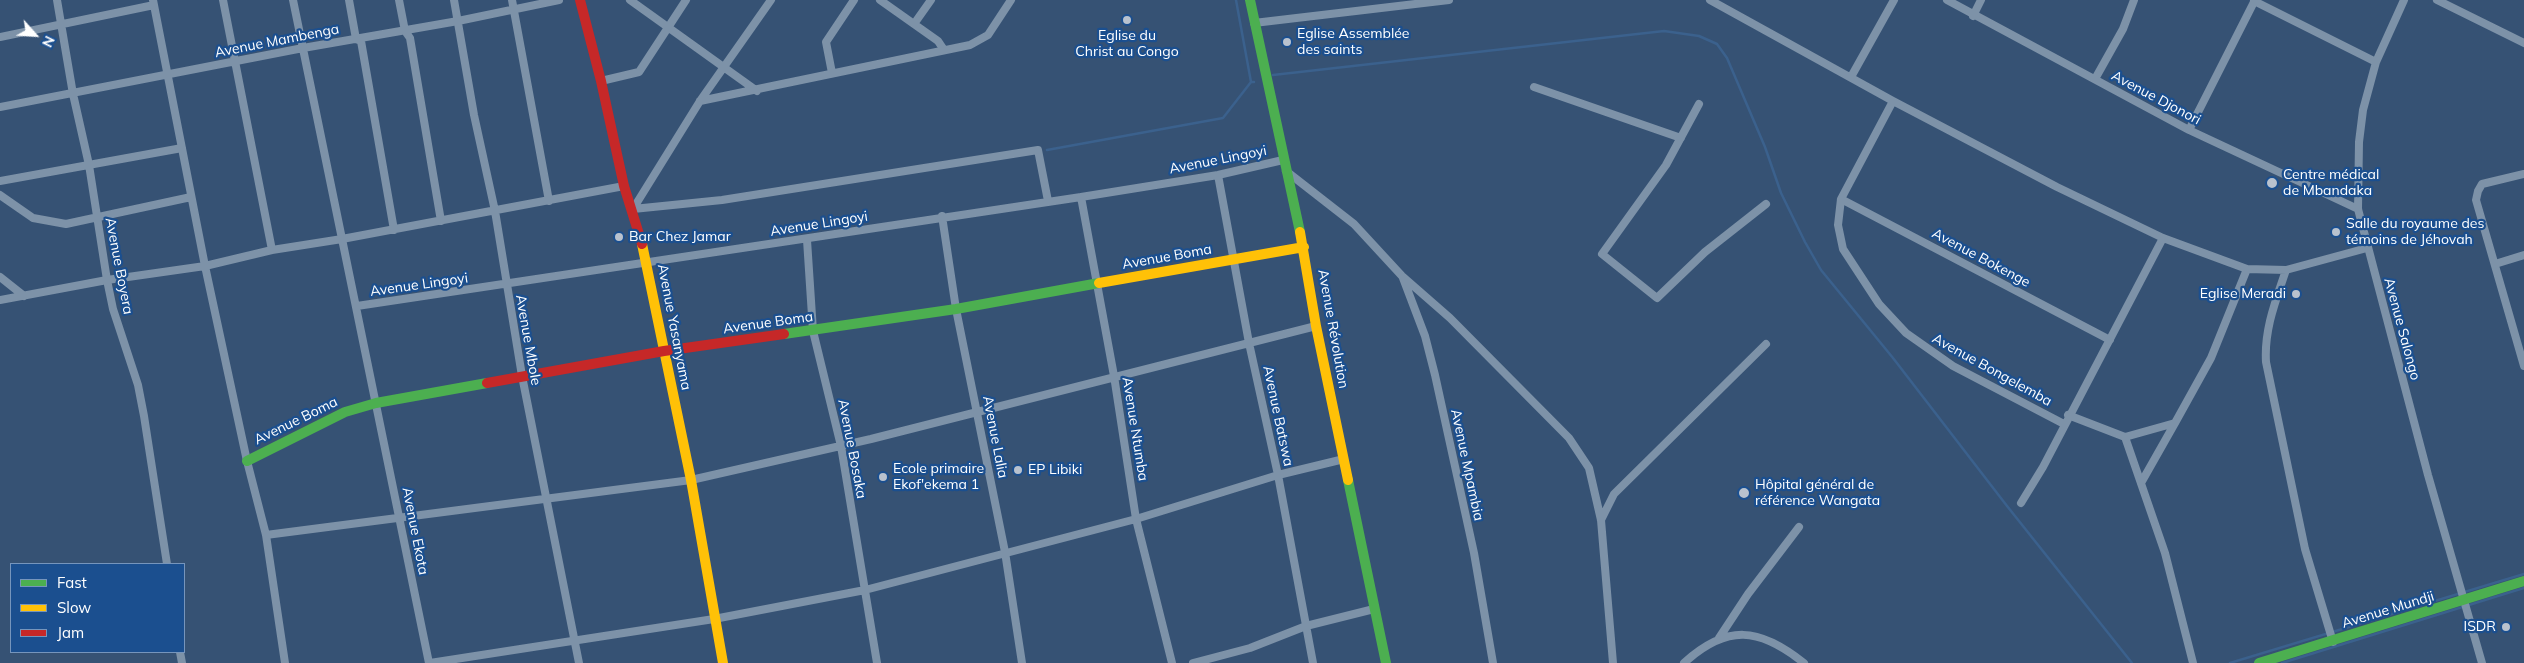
<!DOCTYPE html>
<html>
<head>
<meta charset="utf-8">
<style>
  body { margin:0 }
  #map { position:relative; width:2524px; height:663px; overflow:hidden; background:#365274; font-family:Mulish,sans-serif }
  canvas { display:block }
  .legend { position:absolute; left:10px; top:563px; width:175px; height:90px; box-sizing:border-box; background:#1b4f8f; border:1px solid #7695bc; margin:0; padding:6px 9px; list-style:none; font-size:15px; color:#fff }
  .legend li { display:flex; align-items:center; gap:10px; height:25px }
  .legend b { width:25px; border:1px solid #7695bc }
  .north { position:absolute; left:10px; top:10px; width:50px; height:50px; -webkit-text-stroke:4px #1b4f8f; paint-order:stroke; rotate:116deg; font-size:14px; font-weight:700; line-height:20px; text-align:center; color:#fff }
  .north::after { content:''; display:block; margin:auto; width:18px; height:22px; background:#fff; clip-path:polygon(50% 0,100% 100%,50% 72%,0 100%) }
</style>
</head>
<body>
<div id="map">
<canvas width="2524" height="663"></canvas>
<ul class="legend">
<li><b style="height:6px;background:#4caf50"></b>Fast</li>
<li><b style="height:6px;background:#ffc107"></b>Slow</li>
<li><b style="height:6px;background:#c62828"></b>Jam</li>
</ul>
<div class="north">N</div>
</div>
<script>
const context = document.querySelector('canvas').getContext('2d');
context.lineJoin = 'round';
function stroke(path, color, width, dash) { context.strokeStyle = color; context.lineWidth = width; context.lineCap = dash ? 'butt' : 'round'; context.setLineDash(dash || []); context.stroke(path); }
function label(font, color, halo, rows, align = 'center') {
  context.font = font + ' Mulish,sans-serif'; context.lineWidth = 4.5; context.setLineDash([]); context.textBaseline = 'middle'; context.strokeStyle = halo; context.fillStyle = color; for (const [text, x, y, turn = 0] of rows) {
    context.save(); context.translate(x, y); context.rotate((+turn || 0) * Math.PI / 180); context.textAlign = isNaN(turn) ? turn : align; if (halo) context.strokeText(text, 0, 0); context.fillText(text, 0, 0); context.restore();
  }
}
const stream = new Path2D(`
  M1236 0 1251 82H1254
  M1273 75 1664 31 1699 36 1717 44 1727 58 1765 147 1781 193 1805 242 1821 270 1893 358 2007 506 2132 663
  M1047 150 1223 118 1251 82
  M2230 663 2524 574
  M2282 663 2524 588`);
const street = new Path2D(`
  M57 0 73 94 89 165 107 280 113 309 138 385 144 416 167 564
  M153 0 205 266 247 461 266 535 285 663
  M223 0 272 250
  M293 0 429 663
  M349 0 356 39 361 41 394 230
  M399 0 405 31 410 38 441 221
  M454 0 474 115 495 211 522 376 579 663
  M512 0 549 201
  M630 0 757 91
  M880 0 938 41 944 50
  M1710 0 1893 101 2057 187 2163 238 2247 269 2286 270 2367 248
  M1947 0 2189 130 2358 209
  M2404 0 2376 62 2363 110 2359 142 2358 209 2428 475 2482 663
  M2437 0 2524 43
  M2254 1 2376 62
  M1973 16 1981 0
  M1254 23 1449 0
  M914 24 931 0
  M0 37 154 5
  M832 73 826 42 854 0
  M1851 77 1894 0
  M2095 79 2123 29 2134 0
  M601 81 639 72 686 0
  M1534 87 1681 138
  M700 101 970 45 988 35 1011 0
  M1893 101 1841 199 1838 225 1843 249 1879 304 1906 333 1953 366 2064 424
  M1699 104 1666 165 1602 254 1657 298 1705 252 1766 204
  M0 107 303 48 458 21 559 0
  M2189 130 2255 0
  M1286 171 1354 224 1402 276 1450 318 1569 438 1589 468 1601 520 1613 663
  M2524 174 2482 184 2478 191 2476 200 2524 366
  M1218 175 1249 343 1278 475 1313 663
  M0 181 182 148
  M0 195 33 218 66 224 191 197
  M1081 197 1114 376 1136 519 1172 663
  M1841 199 2110 340
  M633 209 722 200 1038 150 1048 201
  M633 209 700 101 771 0
  M942 216 956 309 1005 552 1022 663
  M807 240 813 331 841 446 877 663
  M2495 264 2524 255
  M2286 270C2276 300 2264 329 2266 362L2305 549 2333 642
  M0 277 24 296
  M1403 278 1425 336 1435 375 1474 553 1493 663
  M0 300 107 280 205 266 272 250 342 239 624 186
  M357 306 1081 197 1218 175 1283 160
  M2068 415 2125 437 2175 423 2211 358 2247 269
  M2125 437 2165 553 2193 663
  M2141 483 2175 423
  M2021 503 2043 467 2163 238
  M1601 520 1614 494 1766 344
  M266 535 691 480 871 439 1316 326
  M1719 638 1748 594 1799 527
  M180 652 182 663
  M430 663 714 619 865 590 1136 519 1278 475 1344 459
  M1193 663 1250 648 1306 626 1374 609
  M1684 663C1727 624 1759 627 1804 663`);
const fast = new Path2D(`
  M1250 0 1300 232
  M784 334 956 309 1099 283
  M247 461 345 412 376 403 487 383
  M1348 480 1386 663
  M2259 663 2524 581`);
const slow = new Path2D(`
  M1300 232 1316 326 1348 480
  M642 244 691 480 723 663
  M1099 283 1304 247`);
const jam = new Path2D(`
  M580 0 601 81 624 186 642 244
  M487 383 664 351 784 334`);
const markers = [
  [1127,20,5,"#b9c2ce"],
  [1287,42,5,"#b9c2ce"],
  [2272,183,6,"#b9c2ce"],
  [2336,232,5,"#b9c2ce"],
  [619,237,5,"#b9c2ce"],
  [2296,294,5,"#b9c2ce"],
  [1018,470,5,"#b9c2ce"],
  [883,477,5,"#b9c2ce"],
  [1744,493,6,"#b9c2ce"],
  [2506,627,5,"#b9c2ce"]
];
const poiNames = [
  ["Eglise Assemblée",1297,34],
  ["des saints",1297,50],
  ["Eglise du",1127,36,"center"],
  ["Christ au Congo",1127,52,"center"],
  ["Centre médical",2283,175],
  ["de Mbandaka",2283,191],
  ["Salle du royaume des",2346,224],
  ["témoins de Jéhovah",2346,240],
  ["Bar Chez Jamar",629,237],
  ["Eglise Meradi",2286,294,"right"],
  ["Ecole primaire",893,469],
  ["Ekof'ekema 1",893,485],
  ["EP Libiki",1028,470],
  ["Hôpital général de",1755,485],
  ["référence Wangata",1755,501],
  ["ISDR",2496,627,"right"]
];
const streetNames = [
  ["Avenue Mambenga",277,41,-11],
  ["Avenue Djonori",2156,98,28],
  ["Avenue Lingoyi",1218,160,-11],
  ["Avenue Lingoyi",819,224,-9],
  ["Avenue Boma",1167,257,-10],
  ["Avenue Bokenge",1981,258,28],
  ["Avenue Boyera",119,266,79],
  ["Avenue Lingoyi",419,285,-8],
  ["Avenue Boma",768,323,-8],
  ["Avenue Yasanyama",674,327,79],
  ["Avenue Révolution",1333,329,80],
  ["Avenue Salongo",2402,329,75],
  ["Avenue Mbole",528,340,80],
  ["Avenue Bongelemba",1992,370,29],
  ["Avenue Batswa",1278,416,78],
  ["Avenue Boma",296,421,-26],
  ["Avenue Ntumba",1135,429,81],
  ["Avenue Lalia",995,437,79],
  ["Avenue Bosaka",852,449,79],
  ["Avenue Mpambia",1467,465,78],
  ["Avenue Ekota",415,531,79],
  ["Avenue Mundji",2388,610,-17]
];
stroke(stream, '#3b618d', 2.5);
stroke(street, '#7d92a8', 8);
stroke(fast, '#4caf50', 10);
stroke(slow, '#ffc107', 10);
stroke(jam, '#c62828', 10);
for (const [x, y, r, color] of markers) { const dot = new Path2D(); dot.arc(x, y, r, 0, 2 * Math.PI); context.fillStyle = color; context.fill(dot); stroke(dot, '#1b4f8f', 2); }
label('14px', '#fff', '#1b4f8f', poiNames, 'left');
label('14px', '#fff', '#1b4f8f', streetNames);
</script>
</body>
</html>
